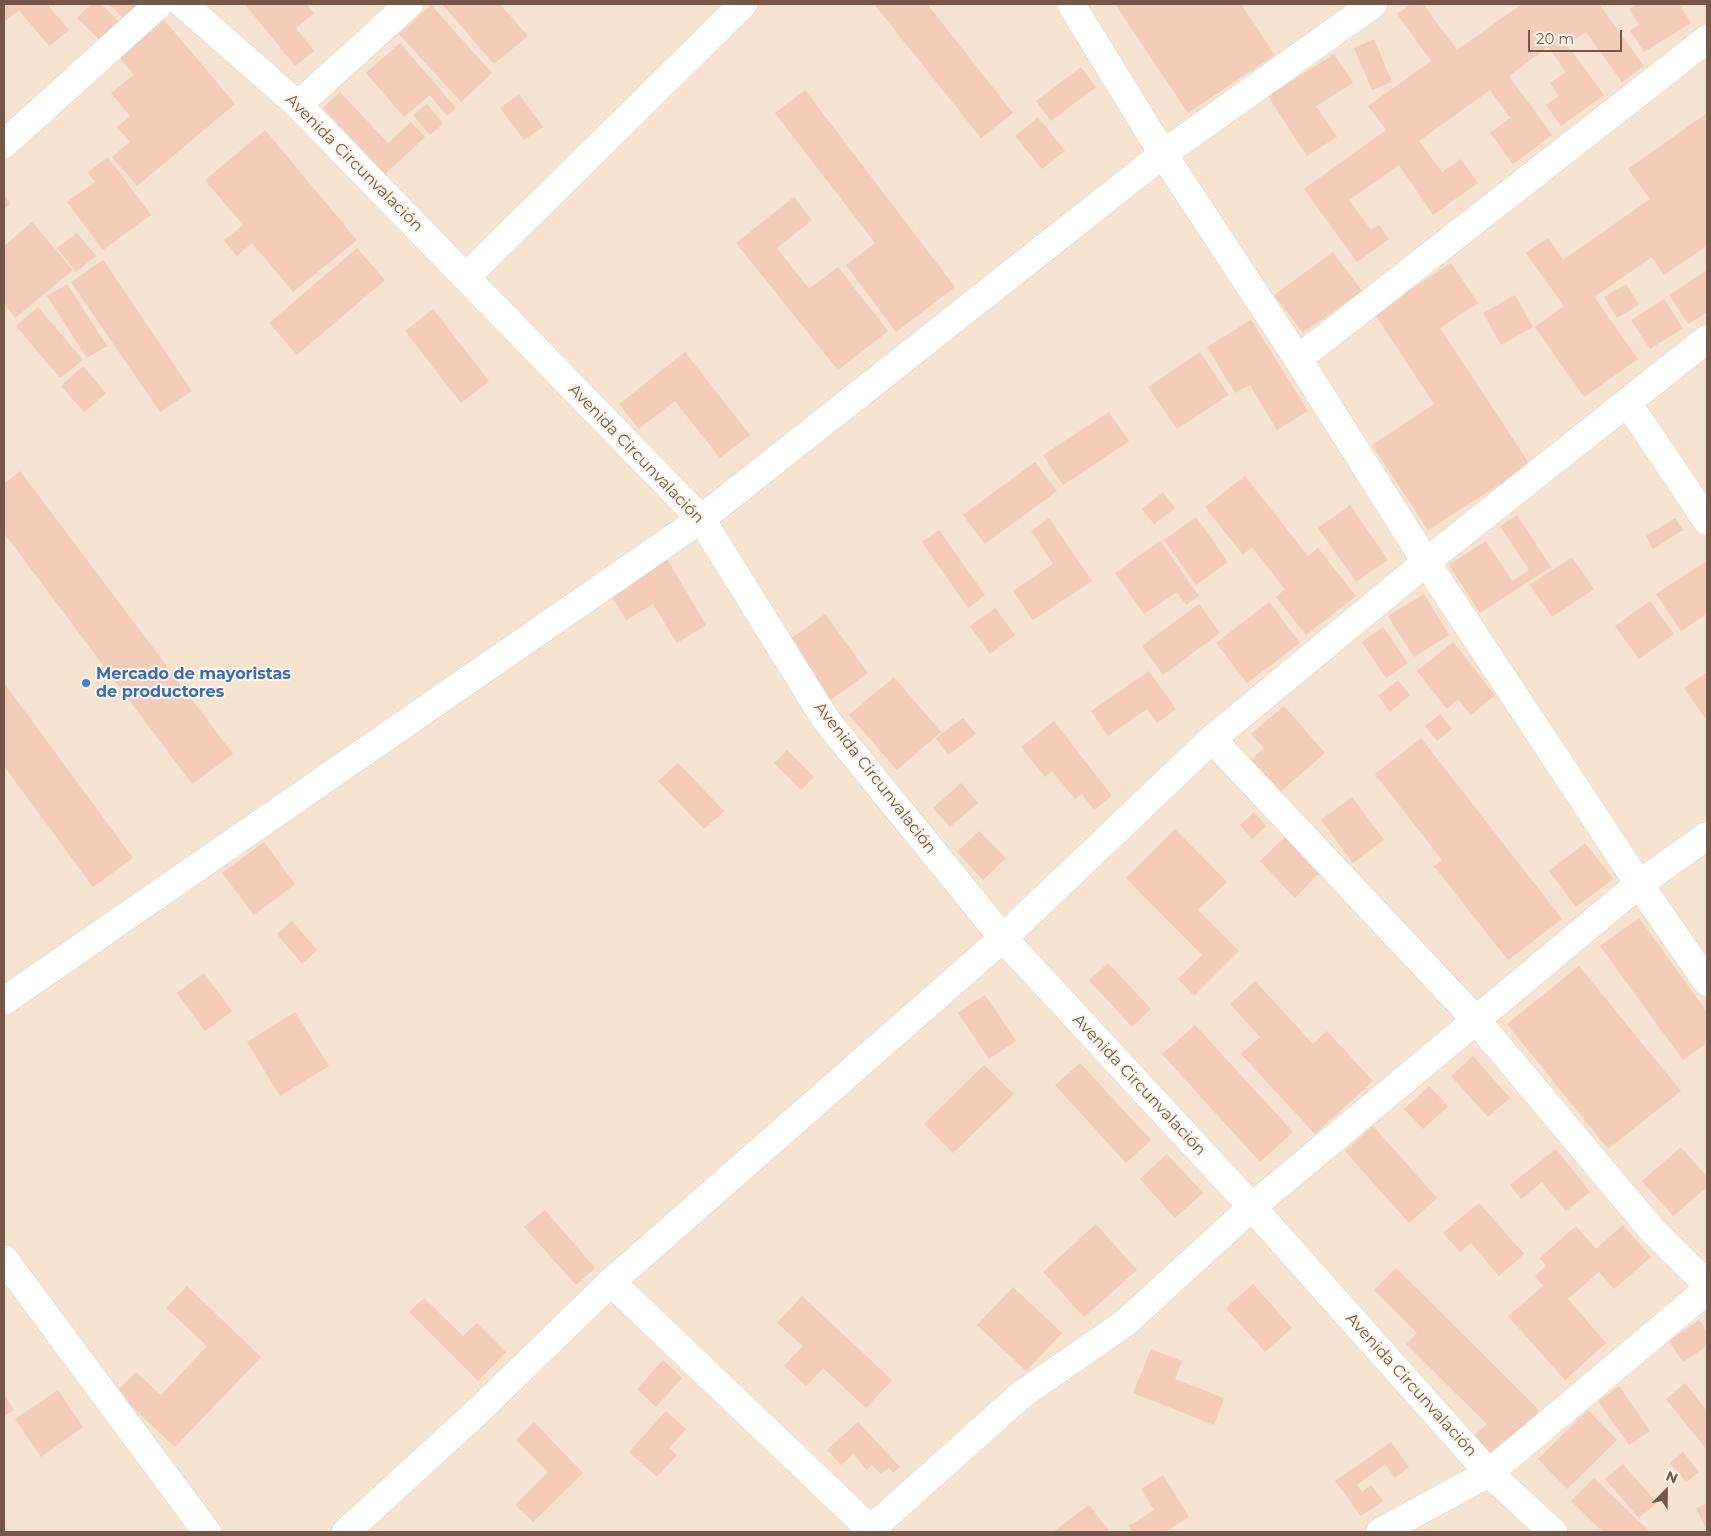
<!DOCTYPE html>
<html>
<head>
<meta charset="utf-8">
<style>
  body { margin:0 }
  #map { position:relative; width:1711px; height:1536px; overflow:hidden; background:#fdf1e1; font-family:Montserrat,sans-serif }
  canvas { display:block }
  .frame { position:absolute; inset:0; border:5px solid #755647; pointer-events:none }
  .north { position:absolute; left:1641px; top:1466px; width:50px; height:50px; -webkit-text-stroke:4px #fff5e8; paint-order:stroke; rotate:23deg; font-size:14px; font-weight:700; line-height:20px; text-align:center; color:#755647 }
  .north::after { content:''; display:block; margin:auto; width:18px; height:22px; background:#755647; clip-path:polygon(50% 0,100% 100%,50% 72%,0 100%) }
  .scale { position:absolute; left:1528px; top:30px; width:94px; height:22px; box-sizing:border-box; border:2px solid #755647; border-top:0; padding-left:6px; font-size:15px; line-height:18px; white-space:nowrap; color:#755647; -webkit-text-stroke:4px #fff5e8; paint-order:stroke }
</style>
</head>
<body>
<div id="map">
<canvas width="1711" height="1536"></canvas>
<div class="frame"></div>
<div class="north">N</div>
<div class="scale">20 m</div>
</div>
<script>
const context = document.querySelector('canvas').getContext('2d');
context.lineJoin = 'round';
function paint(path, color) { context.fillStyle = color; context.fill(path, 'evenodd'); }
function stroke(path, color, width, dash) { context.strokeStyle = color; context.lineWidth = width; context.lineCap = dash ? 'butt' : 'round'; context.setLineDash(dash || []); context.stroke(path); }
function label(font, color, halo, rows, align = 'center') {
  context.font = font + ' Montserrat,sans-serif'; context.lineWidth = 4; context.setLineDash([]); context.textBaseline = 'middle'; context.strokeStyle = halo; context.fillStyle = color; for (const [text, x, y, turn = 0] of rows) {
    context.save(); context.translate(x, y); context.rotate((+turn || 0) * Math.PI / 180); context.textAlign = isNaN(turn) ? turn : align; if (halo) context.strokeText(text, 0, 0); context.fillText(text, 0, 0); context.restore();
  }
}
const residential = new Path2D(`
  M4 4H1707V1532H4Z`);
const building = new Path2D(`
  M4 4H47L69 30 49 46 19 10 4 22Z
  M91 4H101L120 23 101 41 77 18Z
  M109 4H143L126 21Z
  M245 4H306L314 13 296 28 314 51 295 66Z
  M442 4H500L528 36 494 64Z
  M874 4H927L1013 113 981 138Z
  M1115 4H1241L1275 55 1188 113Z
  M1411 4H1423L1457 50 1522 4H1599L1644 66 1622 82 1586 32 1567 45 1604 95 1561 126 1546 105 1559 96 1550 83 1566 72 1548 47 1509 76 1552 135 1513 164 1490 133 1510 118 1490 90 1419 141 1442 172 1461 159 1478 183 1433 215 1399 165 1349 200 1371 230 1379 225 1389 239 1357 262 1304 189 1386 130 1368 106 1431 61 1397 14Z
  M1638 4H1679L1691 23 1644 52 1630 30 1639 25 1629 9Z
  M431 5 492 73 461 102 399 34Z
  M161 16 235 104 137 186 112 157 130 142 117 127 130 116 111 93 134 75 116 53Z
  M1374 39 1392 82 1372 90 1354 48Z
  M400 43 456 108 447 116 430 95 404 117 366 73Z
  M1334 54 1353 83 1316 106 1337 137 1307 156 1268 96Z
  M1081 67 1096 87 1051 121 1036 101Z
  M805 90 955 287 896 332 846 265 875 243 775 113Z
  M340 92 388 143 411 122 425 137 385 174 323 108Z
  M519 94 543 127 524 140 500 108Z
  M427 104 443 124 430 135 413 115Z
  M1707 113V246L1664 275 1652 257 1594 297 1638 359 1584 397 1535 327 1564 306 1526 253 1548 238 1563 260 1650 199 1628 169Z
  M1038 117 1065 151 1042 169 1015 136Z
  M265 130 357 240 293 292 252 243 237 256 224 240 243 225 205 180Z
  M108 157 151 215 103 250 67 202 95 182 88 172Z
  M4 196 11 204 4 209Z
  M794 197 812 220 777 248 809 289 838 267 888 331 838 370 736 243Z
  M32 222 73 270 15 318 4 304V246Z
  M77 233 96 256 76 272 57 248Z
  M357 248 385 280 297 355 269 323Z
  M1333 252 1362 291 1303 333 1274 295Z
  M103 260 192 391 160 412 71 282Z
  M1451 263 1478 303 1440 328 1530 465 1428 530 1372 445 1434 404 1374 313Z
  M1707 270V312L1688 324 1669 295Z
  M67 284 107 346 87 358 47 296Z
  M1626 284 1639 305 1617 318 1604 297Z
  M1515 295 1533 327 1501 345 1483 313Z
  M1664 299 1683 328 1650 349 1631 320Z
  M38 307 83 360 60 378 16 326Z
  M433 309 489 381 461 403 405 331Z
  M1251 320 1308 411 1277 430 1250 385 1235 393 1207 347Z
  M685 352 750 435 720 458 675 401 639 429 619 404Z
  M1200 352 1229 395 1177 429 1148 387Z
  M83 366 106 393 84 412 61 386Z
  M1109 412 1129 441 1063 485 1043 455Z
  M1035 462 1057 491 985 544 963 515Z
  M20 471 233 754 192 784 4 533V484Z
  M1245 476 1308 556 1318 548 1356 596 1306 635 1276 597 1285 589 1252 547 1243 555 1205 507Z
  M1163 492 1175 508 1154 524 1142 509Z
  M1350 505 1388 560 1356 582 1318 528Z
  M1517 515 1551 567 1480 613 1449 565 1486 541 1512 581 1529 570 1500 526Z
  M1196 517 1228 562 1196 585 1164 540Z
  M1049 518 1092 581 1033 620 1013 591 1053 564 1031 531Z
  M1675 518 1683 530 1653 549 1646 536Z
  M939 530 985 595 968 608 922 542Z
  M1160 541 1199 596 1186 605 1177 592 1144 614 1115 573Z
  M1572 557 1594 589 1552 617 1530 585Z
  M667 559 706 625 677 643 653 604 626 620 610 593Z
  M1705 562 1707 565V614L1681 631 1656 594Z
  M1424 594 1449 635 1414 657 1388 616Z
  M1650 601 1674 634 1639 659 1615 626Z
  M1269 602 1300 643 1247 683 1216 643Z
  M1199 604 1220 633 1163 675 1142 646Z
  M995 608 1015 635 990 654 970 626Z
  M825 614 868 673 829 701 786 642Z
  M1383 627 1408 663 1386 678 1362 642Z
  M1453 642 1495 695 1471 715 1458 699 1447 709 1417 671Z
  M1149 671 1176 709 1157 723 1147 709 1108 736 1091 711Z
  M1707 672V721L1684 688Z
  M894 677 941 732 897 770 849 715Z
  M1398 680 1410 695 1390 712 1378 696Z
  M4 683 133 858 93 887 4 766Z
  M1284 706 1325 753 1280 792 1251 759 1264 748 1251 734Z
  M1440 714 1452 729 1437 741 1425 726Z
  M963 718 976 734 948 755 936 738Z
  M1054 721 1112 796 1094 810 1082 794 1075 799 1052 771 1045 777 1021 747Z
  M1421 738 1562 919 1508 960 1434 866 1442 860 1375 774Z
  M787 750 814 777 801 790 774 763Z
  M678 763 724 811 704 829 658 781Z
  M961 783 978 803 950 827 933 808Z
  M1352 797 1384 840 1353 863 1321 820Z
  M1254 812 1266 826 1252 839 1240 825Z
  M1175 829 1227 882 1198 910 1239 951 1194 996 1178 979 1202 955 1126 878Z
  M979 831 1006 858 983 880 957 852Z
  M1287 835 1322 870 1295 898 1260 861Z
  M264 842 295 884 254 915 222 873Z
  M1585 843 1613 879 1576 907 1549 871Z
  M1639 918 1707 1012V1043L1683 1060 1600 946Z
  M292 921 317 950 302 964 277 934Z
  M1108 963 1151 1009 1132 1027 1089 980Z
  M1579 966 1681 1091 1608 1149 1507 1024Z
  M204 973 232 1011 205 1031 177 993Z
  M1255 981 1313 1044 1327 1031 1373 1081 1315 1134 1241 1054 1260 1037 1230 1004Z
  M985 995 1016 1041 989 1059 958 1013Z
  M295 1012 329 1066 280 1096 247 1042Z
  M1195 1025 1293 1132 1260 1162 1162 1054Z
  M1473 1056 1510 1098 1488 1117 1451 1076Z
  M1080 1063 1151 1140 1126 1163 1055 1085Z
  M984 1065 1014 1094 953 1153 924 1124Z
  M1429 1086 1448 1106 1423 1129 1404 1109Z
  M1373 1126 1437 1198 1409 1223 1345 1151Z
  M1681 1147 1707 1177V1187L1673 1216 1642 1181Z
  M1556 1149 1590 1192 1566 1211 1542 1182 1521 1199 1510 1185Z
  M1167 1154 1203 1193 1175 1218 1140 1179Z
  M1479 1203 1524 1254 1499 1276 1471 1243 1460 1252 1443 1233Z
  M545 1210 595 1268 576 1285 524 1227Z
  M1096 1224 1137 1270 1084 1317 1043 1272Z
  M1623 1225 1651 1257 1614 1289 1599 1272 1568 1299 1606 1343 1565 1380 1508 1316 1543 1286 1535 1276 1546 1266 1540 1258 1576 1226 1596 1249Z
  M1396 1268 1540 1411 1492 1459 1471 1439 1487 1424 1406 1344 1417 1333 1374 1290Z
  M1253 1284 1292 1328 1265 1352 1226 1308Z
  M187 1286 261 1357 175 1447 116 1392 136 1372 161 1395 207 1346 166 1308Z
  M1013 1287 1062 1333 1026 1371 977 1325Z
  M802 1296 892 1380 866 1408 823 1368 806 1386 784 1366 803 1346 777 1323Z
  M424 1298 463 1336 477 1323 506 1352 478 1381 409 1312Z
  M1699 1320 1707 1332V1346L1683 1362 1669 1341Z
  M1151 1349 1182 1361 1175 1379 1224 1398 1214 1425 1133 1393Z
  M663 1360 682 1378 656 1407 637 1389Z
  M1685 1383 1707 1411V1450L1666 1399Z
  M1619 1386 1650 1431 1629 1445 1598 1401Z
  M58 1390 83 1427 41 1457 15 1419Z
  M4 1394 14 1410 4 1416Z
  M1588 1410 1617 1440 1567 1489 1538 1459Z
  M666 1411 686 1429 669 1448 677 1455 657 1477 629 1452Z
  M534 1422 583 1473 533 1522 515 1505 548 1472 516 1440Z
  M858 1422 900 1467 893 1473 889 1468 881 1474 872 1465 867 1470 853 1454 841 1465 827 1450Z
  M1391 1442 1409 1467 1395 1478 1385 1464 1357 1485 1362 1492 1371 1485 1383 1501 1361 1516 1335 1481Z
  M1683 1452 1699 1472 1686 1482 1670 1463Z
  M1623 1464 1657 1503 1639 1518 1605 1479Z
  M1163 1475 1189 1517 1165 1532H1133L1129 1526 1154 1510 1141 1489Z
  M1594 1478 1650 1532H1603L1571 1501Z
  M1707 1503V1531L1696 1508Z
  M1089 1505 1110 1532H1053Z`);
const minor = new Path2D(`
  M183 4 298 105 701 519 826 720 1003 938 1252 1207 1489 1473 1553 1532
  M1071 4 1163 154 1298 359 1426 562 1639 884 1707 982
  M298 105 409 4
  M4 144 159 4
  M466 277 743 4
  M1298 359 1707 39
  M1627 402 1707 521
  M1212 739 1476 1020 1653 1231 1707 1284
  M4 1001 701 519 1163 154 1373 4
  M4 1259 207 1532
  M611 1282 873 1532
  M346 1532 477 1412 611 1282 1003 938 1212 739 1426 562 1707 339
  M868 1532 1021 1395 1125 1323 1252 1207 1639 884 1707 836
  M1380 1532 1489 1473 1707 1290`);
const markers = [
  [86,683,5,"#3f7fe0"]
];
const streetNames = [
  ["Avenida Circunvalación",354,163,45],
  ["Avenida Circunvalación",636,454,46],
  ["Avenida Circunvalación",875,778,52],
  ["Avenida Circunvalación",1139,1085,47],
  ["Avenida Circunvalación",1411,1385,48]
];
const shopNames = [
  ["Mercado de mayoristas",96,674],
  ["de productores",96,692]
];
paint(residential, '#f5e2cf');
paint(building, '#f3cdb8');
stroke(minor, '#e1cdbd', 29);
stroke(minor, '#fff', 28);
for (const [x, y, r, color] of markers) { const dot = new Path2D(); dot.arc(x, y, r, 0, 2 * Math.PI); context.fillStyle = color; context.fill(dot); stroke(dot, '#fff5e8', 2); }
label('16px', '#755647', '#fff5e8', streetNames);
label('bold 16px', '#366cbe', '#fff5e8', shopNames, 'left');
</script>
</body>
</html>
